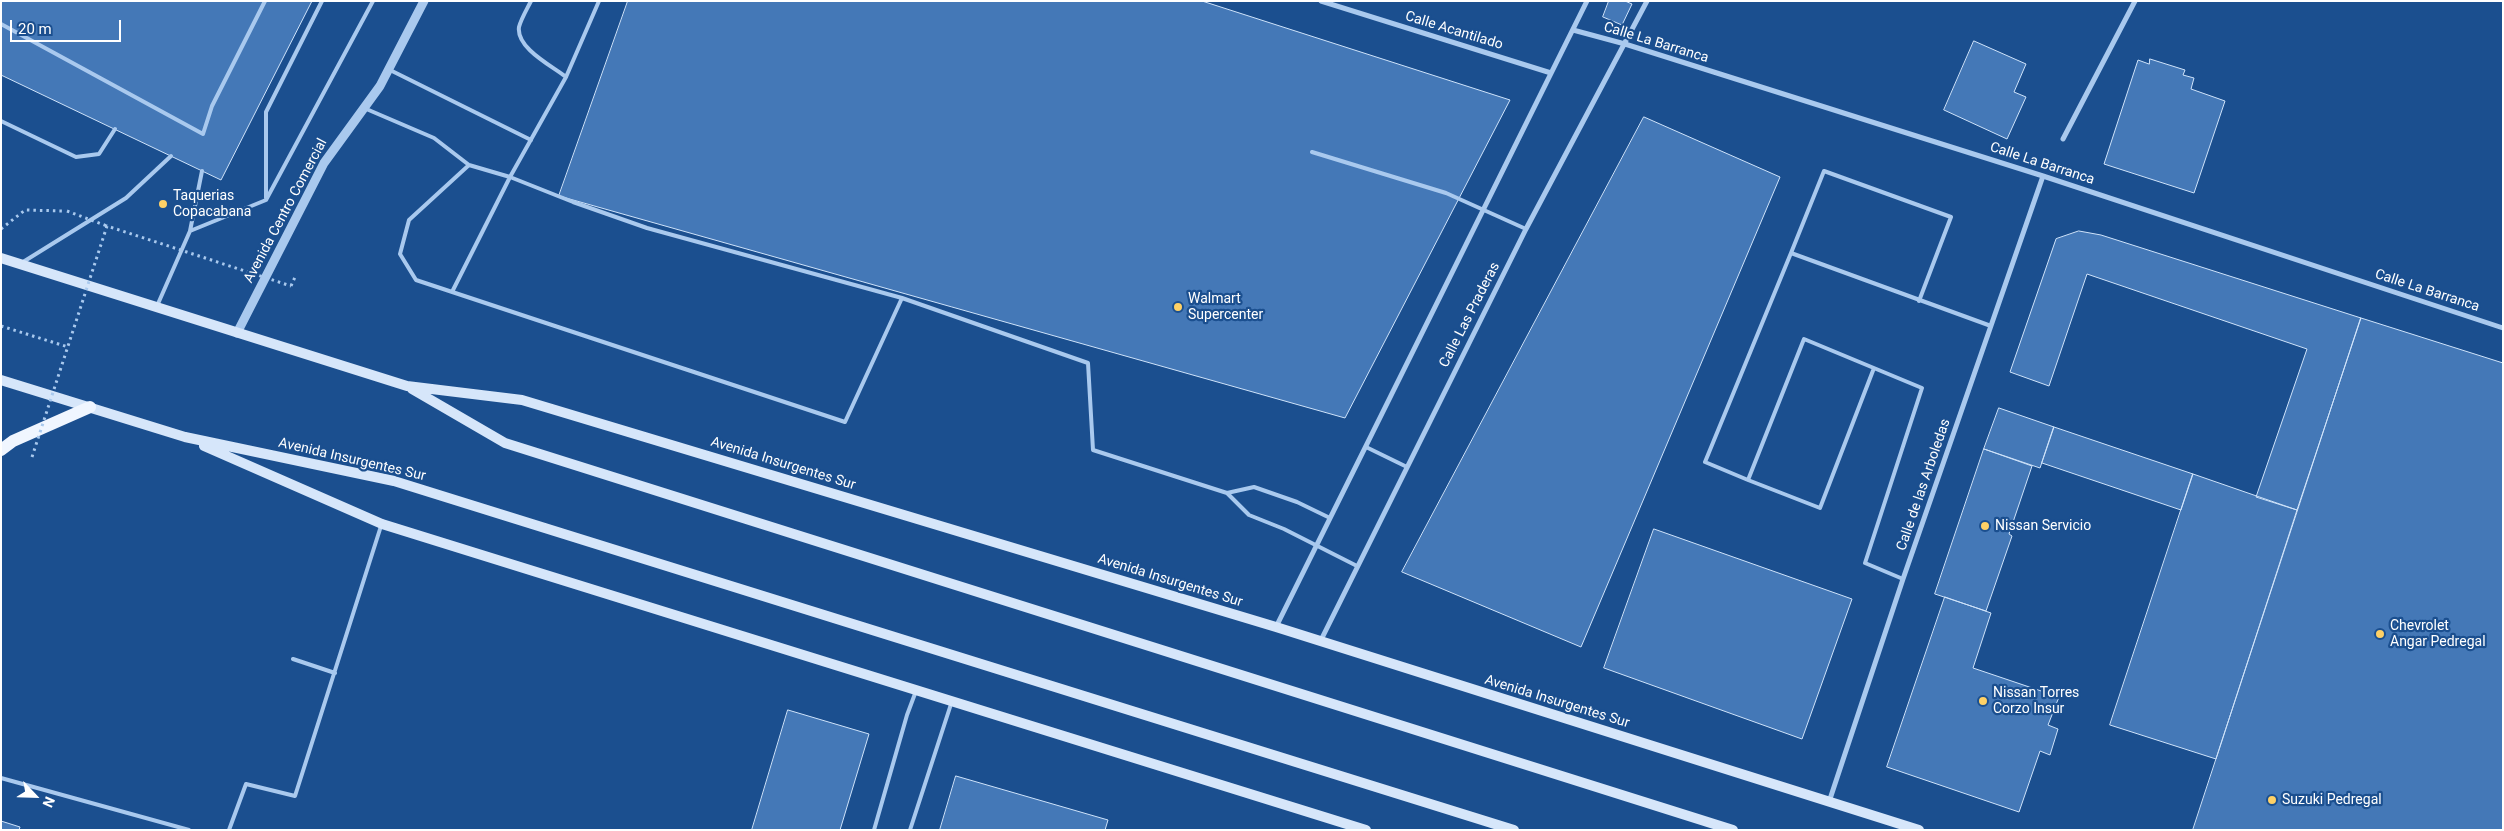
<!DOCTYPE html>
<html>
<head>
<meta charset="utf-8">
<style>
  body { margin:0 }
  #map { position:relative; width:2504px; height:831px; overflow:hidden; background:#1b4f8f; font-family:Roboto,sans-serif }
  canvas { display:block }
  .frame { position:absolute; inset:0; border:2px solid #fff; pointer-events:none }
  .north { position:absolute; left:10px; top:771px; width:50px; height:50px; -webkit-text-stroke:4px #1b4f8f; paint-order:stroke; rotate:114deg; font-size:14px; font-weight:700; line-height:20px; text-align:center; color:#fff }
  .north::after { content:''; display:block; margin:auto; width:18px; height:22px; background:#fff; clip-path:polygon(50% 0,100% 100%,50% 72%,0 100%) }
  .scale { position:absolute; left:10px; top:20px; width:111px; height:22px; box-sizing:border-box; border:2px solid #fff; border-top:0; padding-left:6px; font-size:15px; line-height:18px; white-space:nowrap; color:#fff; -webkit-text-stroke:4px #1b4f8f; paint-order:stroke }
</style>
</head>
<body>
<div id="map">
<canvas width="2504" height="831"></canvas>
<div class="frame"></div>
<div class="north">N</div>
<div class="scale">20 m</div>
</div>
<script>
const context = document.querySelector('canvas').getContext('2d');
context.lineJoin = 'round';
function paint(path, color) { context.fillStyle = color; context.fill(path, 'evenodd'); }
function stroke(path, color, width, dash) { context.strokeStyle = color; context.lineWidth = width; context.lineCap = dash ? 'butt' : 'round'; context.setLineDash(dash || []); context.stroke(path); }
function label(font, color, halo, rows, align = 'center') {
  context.font = font + ' Roboto,sans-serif'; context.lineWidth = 4.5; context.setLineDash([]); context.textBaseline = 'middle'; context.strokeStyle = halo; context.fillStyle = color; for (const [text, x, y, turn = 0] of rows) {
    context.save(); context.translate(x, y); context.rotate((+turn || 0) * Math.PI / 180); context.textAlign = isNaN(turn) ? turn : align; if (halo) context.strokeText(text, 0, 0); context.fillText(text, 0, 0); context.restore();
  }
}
const building = new Path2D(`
  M1 1H312L221 180 1 75Z
  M628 1H1202L1510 100 1345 418 559 196Z
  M1609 1H1625L1632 4 1622 25 1603 17Z
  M1974 41 2026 64 2014 92 2026 97 2007 139 1944 110Z
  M2150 59 2185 70 2183 75 2194 78 2191 89 2225 101 2194 193 2104 164 2138 60 2149 64Z
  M1644 117 1780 177 1581 647 1402 572Z
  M2079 231 2101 235 2361 318 2297 510 2256 497 2307 349 2087 274 2049 386 2010 372 2056 239Z
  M2361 318 2503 363V830H2193Z
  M1999 408 2054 427 2040 468 1984 449Z
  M2054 427 2193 474 2181 510 2042 463Z
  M1984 449 2032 466 2009 534 2012 536 1986 611 1935 594Z
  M2193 474 2297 510 2216 759 2110 725Z
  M1654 529 1852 599 1802 739 1604 668Z
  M1945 597 1991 613 1973 668 2059 697 2048 725 2058 729 2050 755 2040 751 2019 812 1887 767Z
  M788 710 869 734 840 830H752Z
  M956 776 1108 820 1105 830H940Z
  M1 821 20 827 19 830H1Z`);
const path = new Path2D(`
  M1 229 25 210 64 211
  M291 286 295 277
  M1 326 68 347`);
const service = new Path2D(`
  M531 1C527 9 521 19 519 27 516 48 552 66 566 77
  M1 24 203 134 212 106 265 1
  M390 70 531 140
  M364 108 434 138 469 165 510 177 573 202 647 228 902 298 1088 363 1093 450 1227 493
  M1 121 76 157 99 154 115 129
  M1312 152 1446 193 1526 229
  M469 165 409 220 400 254 416 280 845 422 902 298
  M266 198V112L322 1
  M190 231 266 200 373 1
  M1791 253 1824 171 1951 217 1919 301
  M23 262 126 198 171 156
  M452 292 510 177 566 77 599 1
  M157 306 190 231 202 171
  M1366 447 1407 467
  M1748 480 1820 508 1874 368
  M1330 518 1297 502 1254 487 1227 493 1249 515 1284 529 1357 566
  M1903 579 1865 563 1922 388 1804 339 1748 480 1705 462 1791 253 1991 326
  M293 659 335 673
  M1 778 189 830
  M229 830 246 784 295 796 381 526
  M874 830 907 715 916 691
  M910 830 952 701`);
const minor = new Path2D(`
  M1321 1 1551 73
  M1573 30 1625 44 2043 176 2503 328
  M2063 139 2135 1
  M1276 627 1587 1
  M1320 642 1526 229 1647 1
  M1829 802 1903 579 2043 176`);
const tertiary = new Path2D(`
  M237 333 324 163 380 86 424 1`);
const secondary = new Path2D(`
  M1 258 407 386 522 400 1276 627 1919 830
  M1 380 185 437 394 481 1514 830
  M412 389 505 443 1733 830
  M204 446 382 524 1366 830`);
const primary = new Path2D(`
  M1 450 13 441 90 407`);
const pathBridge = new Path2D(`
  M67 211 107 226
  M32 457 107 226 291 286`);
const markers = [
  [163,204,5,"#ffd166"],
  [1178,307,5,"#ffd166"],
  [1985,526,5,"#ffd166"],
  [2380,634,5,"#ffd166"],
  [1983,701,5,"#ffd166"],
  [2272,800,5,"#ffd166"]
];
const streetNames = [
  ["Calle Acantilado",1454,31,17],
  ["Calle La Barranca",1656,43,17],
  ["Calle La Barranca",2042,164,18],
  ["Avenida Centro Comercial",286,211,-62],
  ["Calle La Barranca",2427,291,18],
  ["Calle Las Praderas",1470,315,-63],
  ["Avenida Insurgentes Sur",352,460,13],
  ["Avenida Insurgentes Sur",783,464,17],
  ["Calle de las Arboledas",1924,485,-71],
  ["Avenida Insurgentes Sur",1170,581,17],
  ["Avenida Insurgentes Sur",1557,702,17]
];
const poiNames = [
  ["Taquerias",173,196],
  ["Copacabana",173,212],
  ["Walmart",1188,299],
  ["Supercenter",1188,315],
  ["Nissan Servicio",1995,526],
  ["Chevrolet",2390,626],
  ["Angar Pedregal",2390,642],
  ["Nissan Torres",1993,693],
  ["Corzo Insur",1993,709],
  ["Suzuki Pedregal",2282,800]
];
paint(building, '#4478b7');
stroke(building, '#cfe3fa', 1);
stroke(path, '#a9c9ee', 3, [2.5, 4]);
stroke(service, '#a9c9ee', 4);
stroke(minor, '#a9c9ee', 5);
stroke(tertiary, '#a9c9ee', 9);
stroke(secondary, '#d6e6fa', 10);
stroke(primary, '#f0f6ff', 12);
stroke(pathBridge, '#a9c9ee', 3, [2.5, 4]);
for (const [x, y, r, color] of markers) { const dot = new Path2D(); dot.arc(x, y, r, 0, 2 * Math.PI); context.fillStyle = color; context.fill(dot); stroke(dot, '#1b4f8f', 2); }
label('14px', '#fff', '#1b4f8f', streetNames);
label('14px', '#fff', '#1b4f8f', poiNames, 'left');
</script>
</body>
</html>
